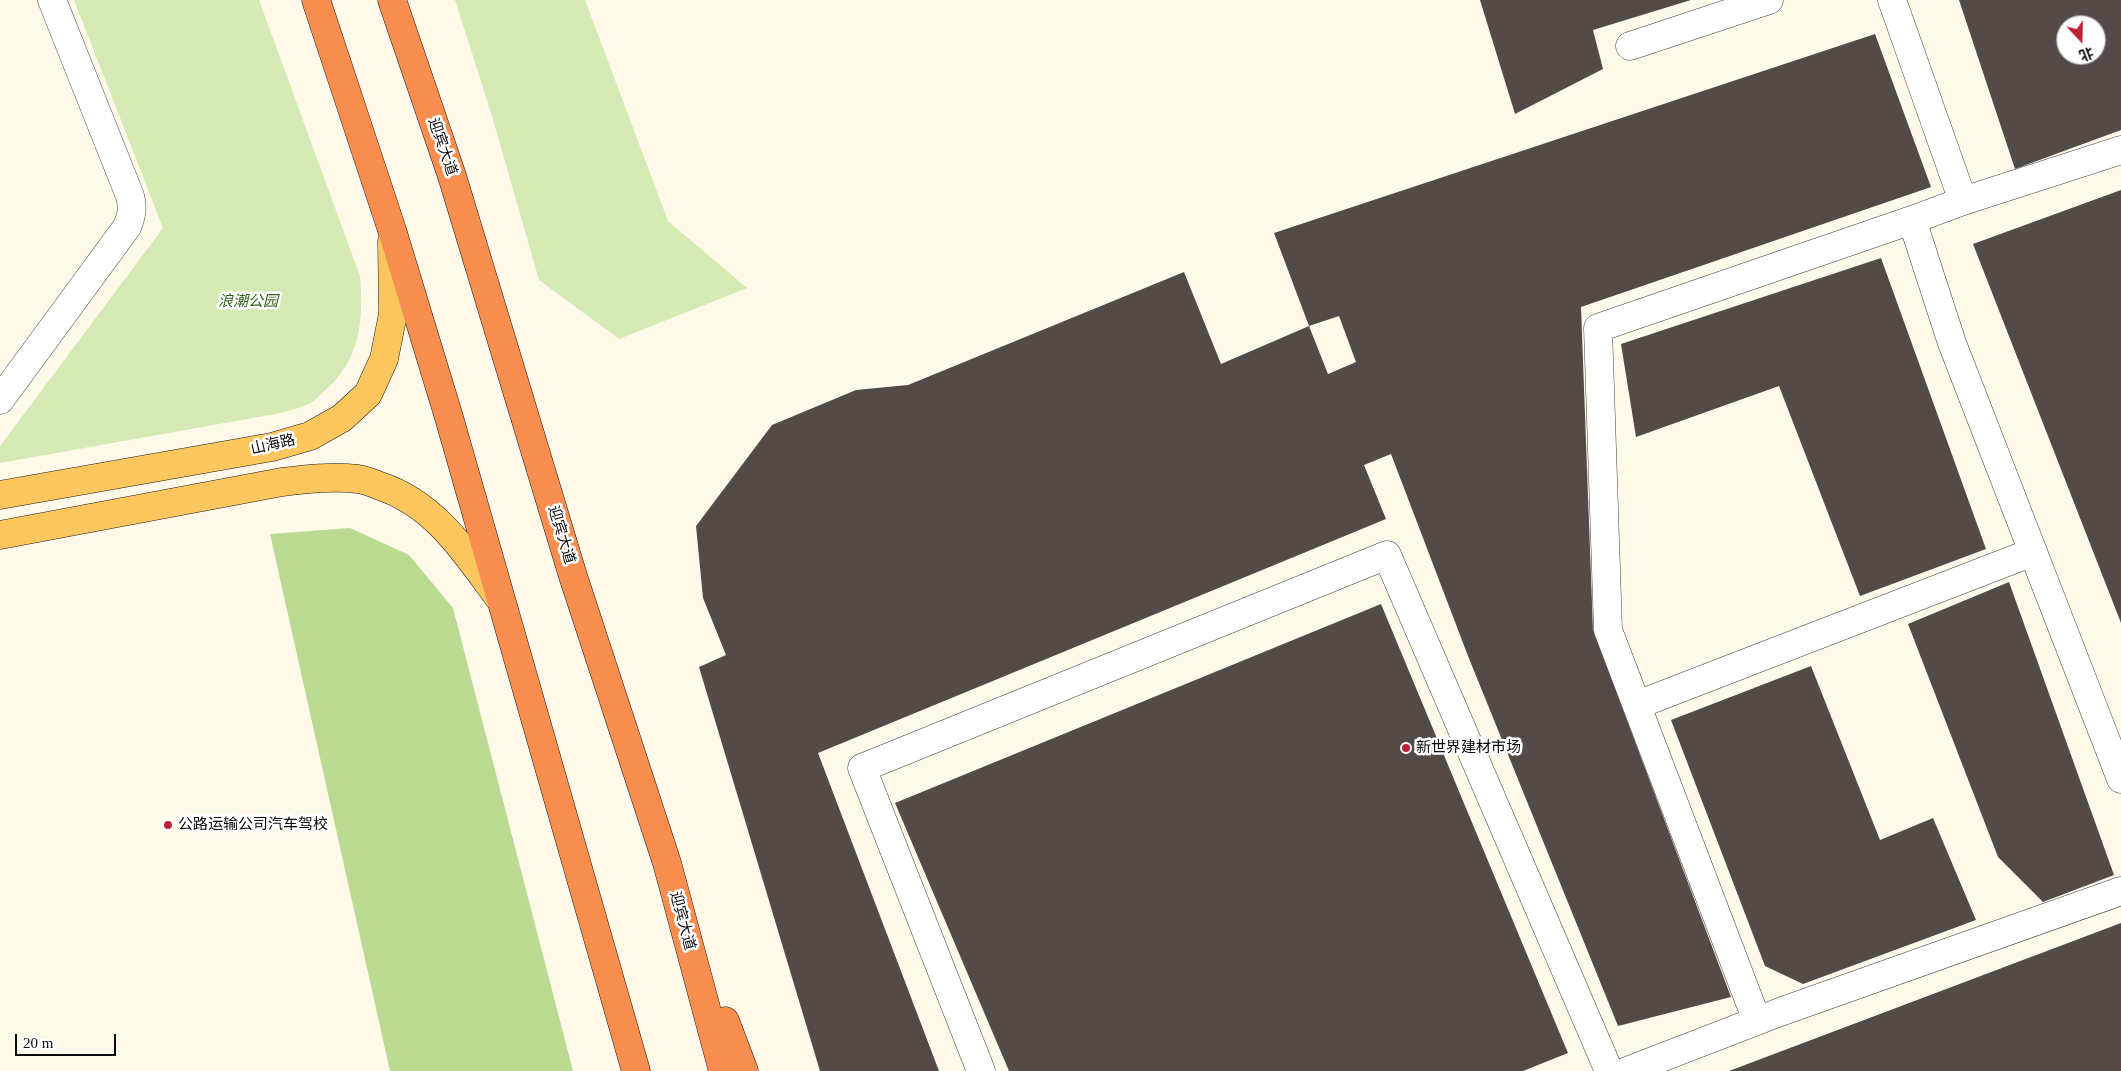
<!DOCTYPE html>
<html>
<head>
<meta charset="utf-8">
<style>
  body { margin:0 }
  #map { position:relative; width:2121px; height:1071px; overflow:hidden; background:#fff9ea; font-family:"Times New Roman","Noto Sans SC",serif }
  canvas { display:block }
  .north { position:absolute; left:2056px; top:15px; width:50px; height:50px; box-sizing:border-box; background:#fff; border:1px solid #9d9d9d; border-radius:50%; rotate:159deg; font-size:14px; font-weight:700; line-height:20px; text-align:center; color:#0b0b0b }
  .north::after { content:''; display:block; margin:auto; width:18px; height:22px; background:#be2137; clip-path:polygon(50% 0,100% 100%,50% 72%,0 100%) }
  .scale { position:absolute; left:15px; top:1034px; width:101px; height:22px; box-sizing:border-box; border:2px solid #0b0b0b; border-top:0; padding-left:6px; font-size:15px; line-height:18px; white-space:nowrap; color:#0b0b0b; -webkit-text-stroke:4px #fff; paint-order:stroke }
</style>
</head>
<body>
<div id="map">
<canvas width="2121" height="1071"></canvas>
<div class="north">北</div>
<div class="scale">20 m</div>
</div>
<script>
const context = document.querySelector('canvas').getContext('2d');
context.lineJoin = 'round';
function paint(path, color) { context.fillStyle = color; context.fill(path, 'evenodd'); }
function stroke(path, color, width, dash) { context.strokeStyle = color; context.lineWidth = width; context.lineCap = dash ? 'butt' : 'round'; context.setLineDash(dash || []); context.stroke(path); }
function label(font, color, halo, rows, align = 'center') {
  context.font = font + ' "Times New Roman","Noto Sans SC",serif'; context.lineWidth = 5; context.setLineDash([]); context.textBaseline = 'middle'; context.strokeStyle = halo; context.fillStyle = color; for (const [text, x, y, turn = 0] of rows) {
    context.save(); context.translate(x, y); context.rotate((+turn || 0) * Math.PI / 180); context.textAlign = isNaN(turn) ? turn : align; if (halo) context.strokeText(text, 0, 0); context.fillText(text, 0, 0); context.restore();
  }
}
const green = new Path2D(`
  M74 0H259L360 276C364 321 360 362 322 393 318 397 313 402 307 405 299 408 290 410 281 413L0 463V446L163 228Z
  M455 0H585L668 221 747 288 619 339 539 280 492 116Z`);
const forest = new Path2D(`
  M350 528 409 555 453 608 573 1071H390L270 534Z`);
const building = new Path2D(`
  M1480 0H1691L1593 30 1603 69 1515 114Z
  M1959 0H2121V130L2015 169ZM2066 25H2096V55H2066Z
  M1875 34 1931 187 1581 307 1593 630 1731 997 1618 1026 1468 656 1391 454 1364 465 1386 519 818 753 939 1071H820L699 667 726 655 703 598 696 526 772 425 856 390 908 385 1184 272 1221 364 1309 326 1274 233ZM1339 316 1356 362 1328 374 1309 326Z
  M2121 190V623L1973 244Z
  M1881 258 1986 549 1860 596 1779 386 1636 437 1621 344Z
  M2009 582 2114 875 2043 902 1998 857 1908 624Z
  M1381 604 1568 1053 1523 1071H1009L895 803Z
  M1811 666 1880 840 1933 818 1976 920 1803 984 1765 966 1671 720Z
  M2121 923V1071H1729Z`);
const minor = new Path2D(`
  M1892 0 1963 201
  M1630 46 1769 0
  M1912 220 1952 343 2121 779
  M0 400 127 227C132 215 133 207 130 196L52 0
  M1637 705 2033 552
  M1757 1021 1608 630 1598 328 1912 220 1963 201 2121 150
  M981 1071 862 768 1387 555 1609 1071
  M1627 1071 1780 1012 2121 891`);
const major = new Path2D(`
  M0 495 272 447 310 436 342 418 368 394 384 359 393 314 392 242
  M0 535 282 482C307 479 332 476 358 479 365 480 373 483 380 486 435 504 466 553 499 598`);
const highway = new Path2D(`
  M316 0 392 230 448 414 636 1071
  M392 0 452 176 573 576 667 863 723 1071
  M725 1021 744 1071`);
const markers = [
  [1406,748,5,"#be2137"],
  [168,825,5,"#be2137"]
];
const streetNames = [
  ["迎宾大道",442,147,71],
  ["山海路",273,445,-13],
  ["迎宾大道",561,535,73],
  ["迎宾大道",682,921,75]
];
const parkNames = [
  ["浪潮公园",248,302]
];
const poiNames = [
  ["新世界建材市场",1416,748],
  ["公路运输公司汽车驾校",178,825]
];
paint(green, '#d5e9b4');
paint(forest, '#bada92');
paint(building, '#544b48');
stroke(minor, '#3e3e3e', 29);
stroke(major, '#1c1c1c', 29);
stroke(highway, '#1c1c1c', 29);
stroke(minor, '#fff', 28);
stroke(major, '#fbc65d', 28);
stroke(highway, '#f78d4f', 28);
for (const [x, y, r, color] of markers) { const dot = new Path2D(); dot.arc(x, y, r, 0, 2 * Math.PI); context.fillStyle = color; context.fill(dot); stroke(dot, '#fff', 2); }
label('15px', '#0b0b0b', '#fff', streetNames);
label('italic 15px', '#31641b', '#fff', parkNames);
label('15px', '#0b0b0b', '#fff', poiNames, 'left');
</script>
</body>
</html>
